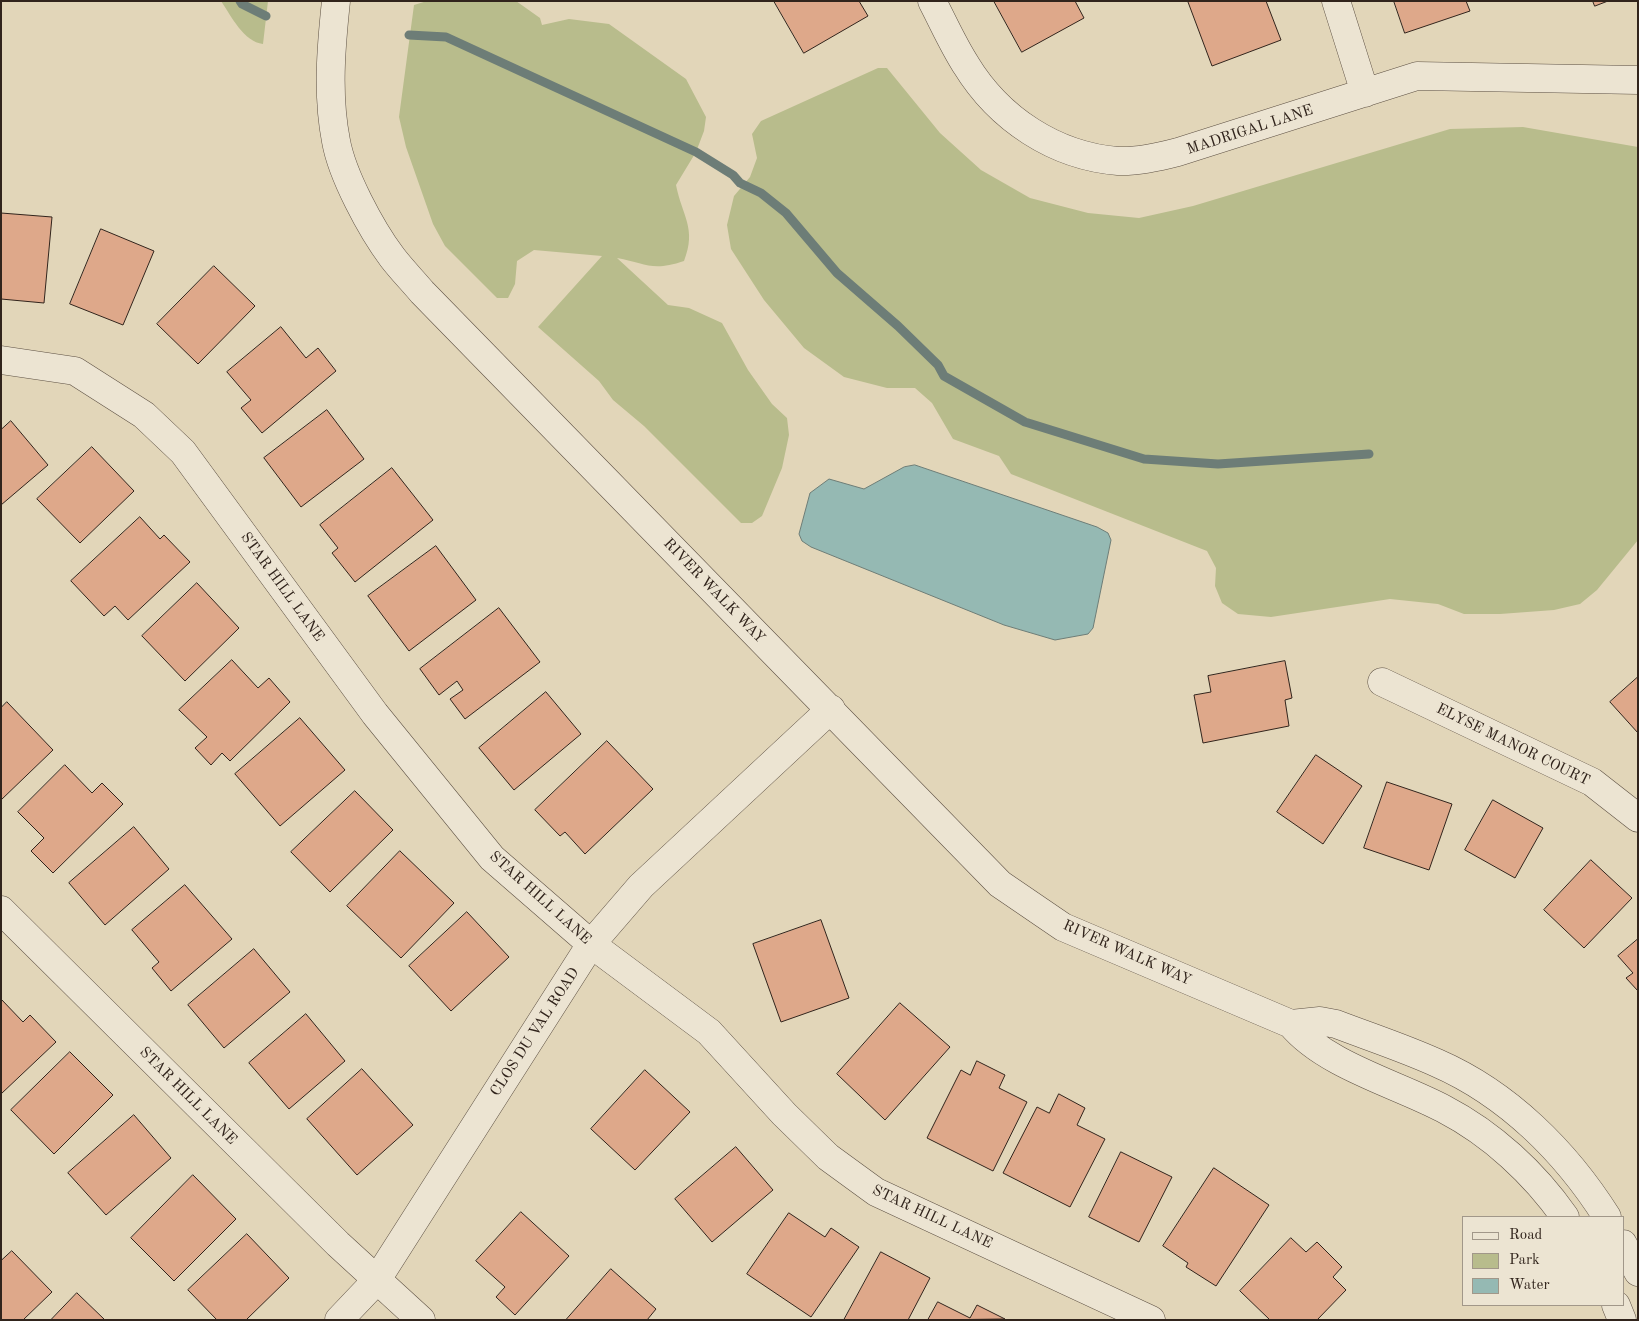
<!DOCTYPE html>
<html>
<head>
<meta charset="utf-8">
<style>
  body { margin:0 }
  #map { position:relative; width:1639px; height:1321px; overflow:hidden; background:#e2d6b9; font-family:"Old Standard TT",serif }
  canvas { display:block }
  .frame { position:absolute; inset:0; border:2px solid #31241c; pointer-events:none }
  .legend { position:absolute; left:1462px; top:1216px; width:162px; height:90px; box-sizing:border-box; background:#ece4d2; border:1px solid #a19789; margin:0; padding:6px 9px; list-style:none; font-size:15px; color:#31241c }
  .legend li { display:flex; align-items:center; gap:10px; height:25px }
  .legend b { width:25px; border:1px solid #a19789 }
</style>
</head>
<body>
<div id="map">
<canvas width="1639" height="1321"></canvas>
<div class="frame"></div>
<ul class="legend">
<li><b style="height:6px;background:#ece4d2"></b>Road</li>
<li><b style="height:14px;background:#b8bc8c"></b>Park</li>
<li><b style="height:14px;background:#95b9b3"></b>Water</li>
</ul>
</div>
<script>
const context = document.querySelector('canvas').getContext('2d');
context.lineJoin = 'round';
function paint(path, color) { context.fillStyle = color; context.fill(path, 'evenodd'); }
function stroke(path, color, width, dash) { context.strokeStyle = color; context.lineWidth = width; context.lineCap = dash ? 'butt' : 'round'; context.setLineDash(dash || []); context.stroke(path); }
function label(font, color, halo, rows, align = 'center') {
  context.font = font + ' "Old Standard TT",serif'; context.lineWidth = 4; context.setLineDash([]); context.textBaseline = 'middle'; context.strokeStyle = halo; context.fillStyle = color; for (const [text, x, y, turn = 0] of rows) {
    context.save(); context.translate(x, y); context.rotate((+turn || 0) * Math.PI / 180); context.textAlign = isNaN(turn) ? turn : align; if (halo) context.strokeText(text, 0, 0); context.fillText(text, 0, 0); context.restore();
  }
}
const green = new Path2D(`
  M221 1H268L263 44C244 42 231 16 221 1Z
  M427 1H516L540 18 542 25 569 19 609 24 686 79 706 117 704 131 696 152 676 185C682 216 697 228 684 261 652 272 645 263 617 258L668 305 689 308 722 323 748 370 772 404 787 418 789 435 782 468 762 516 752 523H741L644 426 613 400 599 381 538 327 602 256 534 250 517 261 515 284 508 298H497L445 246 433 224 406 147 399 117 414 5Z
  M878 68H887L940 133 981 170 1030 198 1088 213 1139 218 1193 206 1450 129 1523 127 1638 147V540L1597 590 1580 604 1554 610 1500 614H1464L1438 604 1390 599 1271 617 1238 614 1222 603 1215 586 1216 568 1207 551 1011 474 999 456 953 439 932 403 915 388H887L844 377 804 348 764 300 731 249 727 225 734 196 750 177 757 158 752 134 761 121Z`);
const water = new Path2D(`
  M915 465 1097 527 1108 533 1111 540 1093 628 1088 634 1055 640 1004 625 811 547 802 541 799 534 810 493 829 479 864 489 904 467Z`);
const stream = new Path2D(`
  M240 1 242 4 266 16
  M409 35 446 37 696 152 733 175 740 183 761 193 786 213 837 273 898 326 938 365 944 376 1025 422 1144 459 1218 464 1369 454`);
const building = new Path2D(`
  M774 1H859L868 16 804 53Z
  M994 1H1075L1084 18 1022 52Z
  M1190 1H1266L1281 40 1212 66 1188 2Z
  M1394 1H1466L1470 11 1405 33Z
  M1593 1H1608L1595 6Z
  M1 213 52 217 44 303 1 299Z
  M101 229 154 251 123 325 70 304Z
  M214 266 255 306 198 364 157 324Z
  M281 327 306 358 318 348 336 371 262 433 241 408 251 400 227 372Z
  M327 410 364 459 301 507 264 458Z
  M11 421 48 465 1 505V430Z
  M92 447 134 491 80 543 37 499Z
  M392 468 433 520 355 582 332 553 338 548 320 525Z
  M140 517 160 539 164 535 190 562 128 620 115 606 104 616 71 581Z
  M436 546 476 600 409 651 368 596Z
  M197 583 239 628 185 681 142 636Z
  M499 608 540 662 465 719 450 699 463 690 457 681 439 695 420 669Z
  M232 660 258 688 269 678 290 702 230 761 222 753 211 765 195 748 207 737 179 710Z
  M1285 661 1292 698 1285 700 1289 726 1203 743 1194 695 1211 692 1208 676Z
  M1638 677V733L1610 702Z
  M546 692 581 734 514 790 479 748Z
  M7 702 53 750 1 800V708Z
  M300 718 345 770 280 826 235 774Z
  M607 741 653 789 585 854 565 832 560 836 535 810Z
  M1316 755 1362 786 1323 844 1277 812Z
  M65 765 92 793 102 783 123 804 53 873 31 851 44 838 18 812Z
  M1387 782 1452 804 1429 870 1364 848Z
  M355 791 393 830 330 892 291 852Z
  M1493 800 1543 828 1515 878 1465 850Z
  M134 827 169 869 105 925 69 883Z
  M400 851 454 903 401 958 347 906Z
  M1591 860 1632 898 1584 948 1544 910Z
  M185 885 232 939 171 991 152 968 159 962 132 930Z
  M467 912 509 957 451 1011 409 966Z
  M821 920 849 998 781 1022 753 944Z
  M1638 939V991L1626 978 1633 973 1618 956Z
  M254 949 290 992 224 1048 188 1005Z
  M1 999 23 1022 30 1015 56 1042 1 1094Z
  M900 1003 950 1047 885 1120 837 1074Z
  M306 1014 345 1061 289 1109 249 1063Z
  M70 1052 113 1095 54 1154 11 1110Z
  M977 1061 1005 1075 999 1088 1027 1102 993 1171 927 1138 961 1070 970 1075Z
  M362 1069 413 1125 357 1175 307 1119Z
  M645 1070 690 1112 635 1170 591 1129Z
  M1059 1094 1085 1108 1077 1125 1105 1139 1070 1207 1003 1173 1037 1107 1049 1113Z
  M134 1115 171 1158 106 1215 68 1173Z
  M736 1147 773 1190 712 1242 675 1199Z
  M1121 1152 1172 1177 1139 1242 1089 1217Z
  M1214 1168 1269 1205 1216 1286 1186 1267 1188 1263 1163 1246Z
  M193 1175 236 1219 174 1281 131 1238Z
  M521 1212 569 1256 515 1315 496 1297 505 1287 476 1261Z
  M789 1213 825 1237 831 1228 859 1247 811 1317 747 1274Z
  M247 1234 289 1278 246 1320H217L188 1290Z
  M1291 1238 1306 1252 1317 1242 1342 1267 1333 1277 1346 1290 1317 1320H1270L1240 1291Z
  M12 1251 52 1292 23 1320H1V1261Z
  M881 1252 930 1278 908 1320H844Z
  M611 1269 656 1309 647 1320H566Z
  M77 1293 105 1320H51Z
  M938 1302 970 1318 977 1305 1005 1319 928 1320Z`);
const minor = new Path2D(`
  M336 1C331 48 327 95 336 141 342 175 371 229 392 257 401 269 412 280 422 292L1000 884 1063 927 1291 1024C1325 1065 1397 1084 1444 1109 1492 1134 1534 1173 1565 1217
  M932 1C943 22 953 45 966 65 999 119 1055 156 1118 161 1138 162 1159 157 1178 152L1417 76 1638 80
  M1336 1 1365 93
  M1 360 75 371 144 415 183 452 375 714 492 858 591 944 709 1032 784 1114 828 1157 876 1192 1151 1320
  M1382 682 1592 782 1638 818
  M1 910 338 1244 421 1320
  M1291 1024 1320 1021 1336 1024C1370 1037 1404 1048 1437 1063 1508 1094 1566 1152 1607 1217
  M1623 1244 1638 1272
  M1616 1305 1622 1320
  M339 1320 376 1281 591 944 641 886 831 709`);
const streetNames = [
  ["MADRIGAL LANE",1250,130,-18],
  ["STAR HILL LANE",282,587,54],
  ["RIVER WALK WAY",714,591,46],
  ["ELYSE MANOR COURT",1513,745,26],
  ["STAR HILL LANE",540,898,42],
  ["RIVER WALK WAY",1127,953,24],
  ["CLOS DU VAL ROAD",535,1032,-57],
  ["STAR HILL LANE",188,1096,45],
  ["STAR HILL LANE",932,1217,25]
];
paint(green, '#b8bc8c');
paint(water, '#95b9b3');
stroke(water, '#6d7d77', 1);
stroke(stream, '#6d7d77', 9);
paint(building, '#dea88a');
stroke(building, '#31241c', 1);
stroke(minor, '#5d5043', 29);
stroke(minor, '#ece4d2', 28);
label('15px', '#31241c', '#ece4d2', streetNames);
</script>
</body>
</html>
